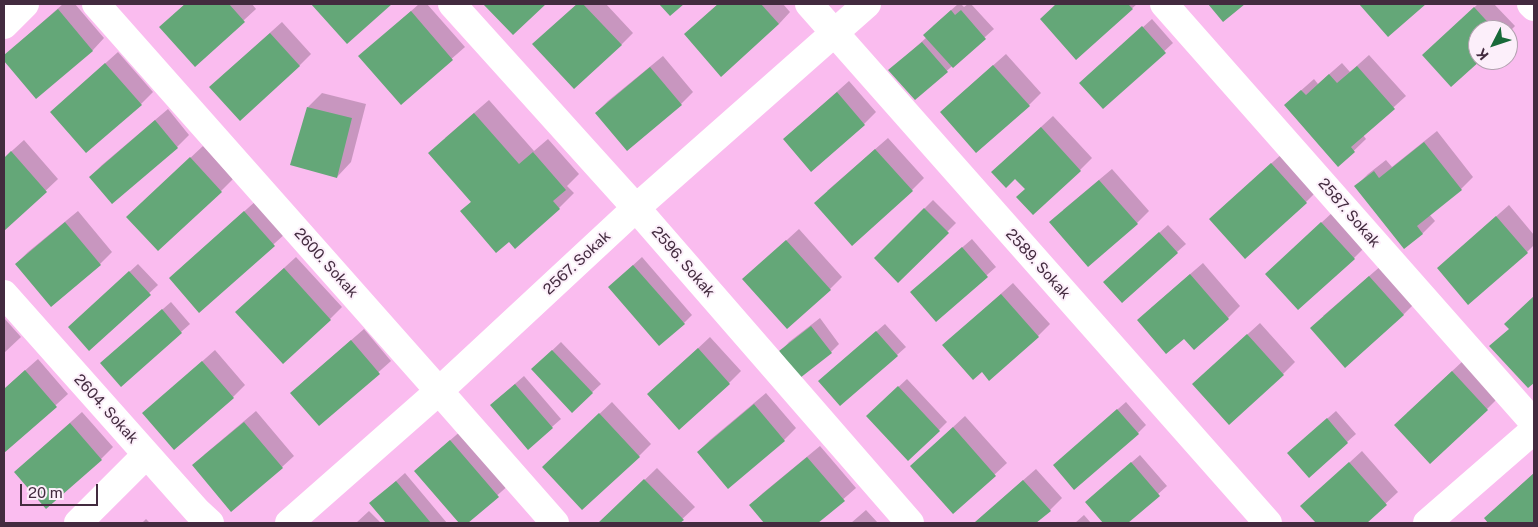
<!DOCTYPE html>
<html>
<head>
<meta charset="utf-8">
<style>
  body { margin:0 }
  #map { position:relative; width:1538px; height:527px; overflow:hidden; background:#fabcef; font-family:"Public Sans",sans-serif }
  canvas { display:block }
  .frame { position:absolute; inset:0; border:5px solid #432b3f; pointer-events:none }
  .north { position:absolute; left:1468px; top:20px; width:50px; height:50px; box-sizing:border-box; background:#fceffa; border:1px solid #b2a1af; border-radius:50%; rotate:229deg; font-size:14px; font-weight:700; line-height:20px; text-align:center; color:#432b3f }
  .north::after { content:''; display:block; margin:auto; width:18px; height:22px; background:#186939; clip-path:polygon(50% 0,100% 100%,50% 72%,0 100%) }
  .scale { position:absolute; left:20px; top:484px; width:78px; height:22px; box-sizing:border-box; border:2px solid #432b3f; border-top:0; padding-left:6px; font-size:15px; line-height:18px; white-space:nowrap; color:#432b3f; -webkit-text-stroke:4px #fceffa; paint-order:stroke }
</style>
</head>
<body>
<div id="map">
<canvas width="1538" height="527"></canvas>
<div class="frame"></div>
<div class="north">K</div>
<div class="scale">20 m</div>
</div>
<script>
const context = document.querySelector('canvas').getContext('2d');
context.lineJoin = 'round';
function paint(path, color) { context.fillStyle = color; context.fill(path, 'evenodd'); }
function stroke(path, color, width, dash) { context.strokeStyle = color; context.lineWidth = width; context.lineCap = dash ? 'butt' : 'round'; context.setLineDash(dash || []); context.stroke(path); }
function label(font, color, halo, rows, align = 'center') {
  context.font = font + ' "Public Sans",sans-serif'; context.lineWidth = 4; context.setLineDash([]); context.textBaseline = 'middle'; context.strokeStyle = halo; context.fillStyle = color; for (const [text, x, y, turn = 0] of rows) {
    context.save(); context.translate(x, y); context.rotate((+turn || 0) * Math.PI / 180); context.textAlign = isNaN(turn) ? turn : align; if (halo) context.strokeText(text, 0, 0); context.fillText(text, 0, 0); context.restore();
  }
}
const shadow = new Path2D(`
  M63 4H75L104 38 93 50 36 98 4 59V56Z
  M185 4H252L256 9 195 65 173 15Z
  M313 4H391L347 42Z
  M419 4H427L465 47 401 103 360 56Z
  M485 4H544L513 33Z
  M577 4H606L633 33 621 45 546 32Z
  M718 4H783L790 12 779 24 697 23Z
  M958 4H961L964 7 968 4H971L994 29 915 99 899 62 927 37 933 26Z
  M1057 4H1137L1077 58 1041 19Z
  M1361 4H1424L1388 35Z
  M1478 4H1494L1515 26 1508 33V30H1478V60H1479L1451 86 1436 43Z
  M1152 19 1173 43 1103 108 1090 75Z
  M282 22 311 54 299 66 223 75Z
  M118 52 153 92 141 104 51 112Z
  M1006 54 1041 93 1029 105 954 100Z
  M1369 55 1406 96 1363 135 1366 139 1338 166 1297 94 1314 79 1318 84 1342 63 1350 72Z
  M663 56 693 92 681 104 596 113 608 101Z
  M849 81 876 112 864 124 784 139Z
  M322 93 366 104 351 162 337 177 308 107Z
  M489 100 534 151 548 139 579 174 567 186 574 193 559 208 509 240 461 211 472 201 445 138Z
  M168 109 189 135 177 147 112 202 90 177 102 165Z
  M1053 116 1092 158 1080 170 1005 160Z
  M1437 131 1473 177 1461 189 1429 214 1435 221 1423 233 1404 248 1356 186 1368 174 1386 160 1392 167Z
  M888 138 924 178 912 190 827 191Z
  M24 140 58 179 4 230V158Z
  M203 146 233 179 221 191 140 205Z
  M1284 152 1318 190 1306 202 1223 207Z
  M1112 169 1149 211 1137 223 1063 210Z
  M257 200 286 233 200 311 183 266Z
  M933 200 956 223 898 281 875 258Z
  M1509 205 1534 235V245L1527 252 1438 268Z
  M78 211 112 252 100 264 51 305 16 264 28 252Z
  M1334 211 1366 246 1354 258 1279 262Z
  M1168 225 1186 244 1177 252 1113 274Z
  M799 229 842 277 830 289 756 268Z
  M972 239 996 267 936 320 920 284Z
  M296 257 342 307 330 319 249 300Z
  M642 257 692 315 684 323 618 279Z
  M1203 263 1240 306 1228 318 1184 337 1151 308Z
  M138 264 158 285 89 349 78 319Z
  M1382 265 1415 303 1403 315 1323 316Z
  M1013 283 1050 324 1038 336 956 334Z
  M1534 297V381L1528 387 1510 328 1518 312Z
  M171 302 190 324 121 385 110 355Z
  M4 318 21 337 4 353Z
  M820 318 839 344 831 352 781 351 789 342Z
  M1260 323 1295 362 1283 374 1206 372Z
  M885 324 906 347 897 355 828 373Z
  M364 329 391 361 319 425 292 393 304 381Z
  M710 337 741 371 729 383H661Z
  M561 342 601 384 572 411 541 361Z
  M215 350 245 385 233 397 144 413Z
  M38 359 68 394 4 452V389Z
  M1464 360 1499 397 1487 409 1407 413Z
  M524 376 561 419 528 448 500 397Z
  M907 379 947 422 939 430 876 408Z
  M766 393 796 428 784 440 728 488 698 452 710 440Z
  M612 402 651 444 639 456 556 455Z
  M1126 402 1146 425 1138 433 1063 457Z
  M256 411 294 456 282 467 194 466 205 454Z
  M1336 411 1356 434 1309 476 1297 445Z
  M82 412 113 447 101 459 15 472Z
  M965 416 1007 463 953 513 924 454Z
  M463 429 510 484 466 523H460L415 471Z
  M820 446 856 488 816 523H766L751 505 763 493Z
  M1362 451 1398 492 1365 523H1317L1302 506Z
  M1140 455 1167 486 1126 523H1104L1086 502Z
  M657 468 695 507 678 523H600Z
  M1036 469 1062 498 1050 510 1035 523H974Z
  M405 473 447 523H387L371 503Z
  M1534 473V523H1490L1485 518Z
  M866 510 878 523H851Z
  M369 511 381 523H356Z
  M1084 515 1091 523H1075Z
  M146 519 149 522 148 523H142Z`);
const building = new Path2D(`
  M185 4H229L245 22 195 67 159 27Z
  M311 4H392L347 44Z
  M483 4H546L513 35Z
  M577 4H583L622 45 574 89 532 44Z
  M659 4H684L670 16Z
  M718 4H761L779 24 721 77 684 34Z
  M1056 4H1128L1133 9 1076 60 1040 19Z
  M1208 4H1245L1223 22Z
  M1359 4H1426L1388 37Z
  M1474 7 1495 30H1478V60H1481L1451 87 1422 55Z
  M58 9 93 51 36 99 4 61V55Z
  M951 10 955 15 961 10 986 39 953 68 923 35Z
  M411 11 453 60 401 105 358 56Z
  M1142 26 1166 53 1103 109 1079 83Z
  M270 33 300 66 240 121 209 87Z
  M922 42 948 72 915 100 888 70Z
  M105 63 142 105 86 153 50 112Z
  M993 65 1030 106 976 153 940 112Z
  M1357 66 1395 109 1351 147 1355 152 1338 167 1284 105 1301 90 1306 95 1329 74 1337 83Z
  M650 67 682 105 627 151 595 113Z
  M837 92 865 125 811 172 783 139Z
  M307 107 352 118 337 178 290 165Z
  M474 113 519 164 533 152 566 190 553 201 560 209 515 249 509 242 496 253 460 211 471 202 428 153Z
  M155 120 178 148 112 204 89 177Z
  M1041 127 1081 171 1033 215 1016 197 1025 189 1015 179 1006 188 991 172Z
  M1424 142 1462 190 1417 226 1423 234 1404 249 1354 186 1374 171 1379 178Z
  M875 149 913 191 852 246 814 203Z
  M11 151 47 192 4 231V158Z
  M190 157 222 192 158 251 126 217Z
  M1271 163 1307 203 1245 259 1209 219Z
  M1099 180 1138 224 1088 267 1049 222Z
  M924 208 949 233 898 283 874 258Z
  M244 211 275 246 199 313 169 278Z
  M1496 216 1528 253 1468 305 1437 268Z
  M65 222 101 265 51 307 15 264Z
  M1321 222 1355 259 1298 310 1265 274Z
  M1159 232 1178 253 1122 303 1103 282Z
  M786 240 831 290 787 329 742 279Z
  M962 247 988 277 936 322 910 292Z
  M633 265 685 324 659 346 608 287Z
  M284 268 331 320 283 364 235 312Z
  M129 271 151 295 89 351 68 327Z
  M1190 274 1229 319 1194 350 1184 339 1166 354 1137 320Z
  M1369 276 1404 315 1345 368 1310 328Z
  M1001 294 1039 337 989 381 982 372 973 380 942 345Z
  M1534 296V383L1528 388 1489 346 1509 329 1504 324Z
  M162 309 182 333 121 387 100 363Z
  M811 326 832 353 800 378 779 351Z
  M876 331 898 356 840 406 818 381Z
  M1247 334 1284 375 1229 425 1192 384Z
  M351 340 380 374 319 426 290 393Z
  M698 348 730 384 679 430 647 394Z
  M552 350 593 393 572 413 531 369Z
  M202 361 234 398 174 450 142 413Z
  M25 370 57 407 4 453V389Z
  M1452 371 1488 410 1430 464 1394 425Z
  M515 384 553 428 528 450 490 405Z
  M898 386 940 431 908 461 866 416Z
  M754 404 785 441 728 489 697 452Z
  M1117 409 1139 434 1074 490 1053 465Z
  M599 413 640 457 582 510 542 467Z
  M1327 418 1348 443 1309 478 1287 453Z
  M244 422 283 468 231 512 192 465Z
  M70 423 102 460 46 509 14 472Z
  M953 427 996 476 953 514 910 466Z
  M450 440 499 497 468 523H459L414 471Z
  M807 457 845 501 818 523H764L749 505Z
  M1131 462 1160 496 1128 523H1103L1085 502Z
  M1349 462 1387 505 1367 523H1316L1300 506Z
  M1534 473V523H1488L1484 518Z
  M644 479 684 520 680 523H598Z
  M1023 480 1051 511 1036 523H974Z
  M396 481 431 523H386L369 503Z`);
const street = new Path2D(`
  M96 4 439 391 555 523
  M452 4 636 208 910 523
  M809 4 1268 523
  M1164 4 1534 423
  M1531 4 1534 7
  M4 25 25 4
  M4 294 197 511 210 523
  M78 523 146 455
  M289 523 439 391 636 208 867 4
  M1427 523 1534 430`);
const streetNames = [
  ["2587. Sokak",1349,213,49],
  ["2596. Sokak",683,262,49],
  ["2600. Sokak",326,263,48],
  ["2567. Sokak",577,263,-43],
  ["2589. Sokak",1038,264,48],
  ["2604. Sokak",106,409,48]
];
paint(shadow, '#0003');
paint(building, '#64a778');
stroke(street, '#fff', 28);
label('15px', '#432b3f', '#fceffa', streetNames);
</script>
</body>
</html>
